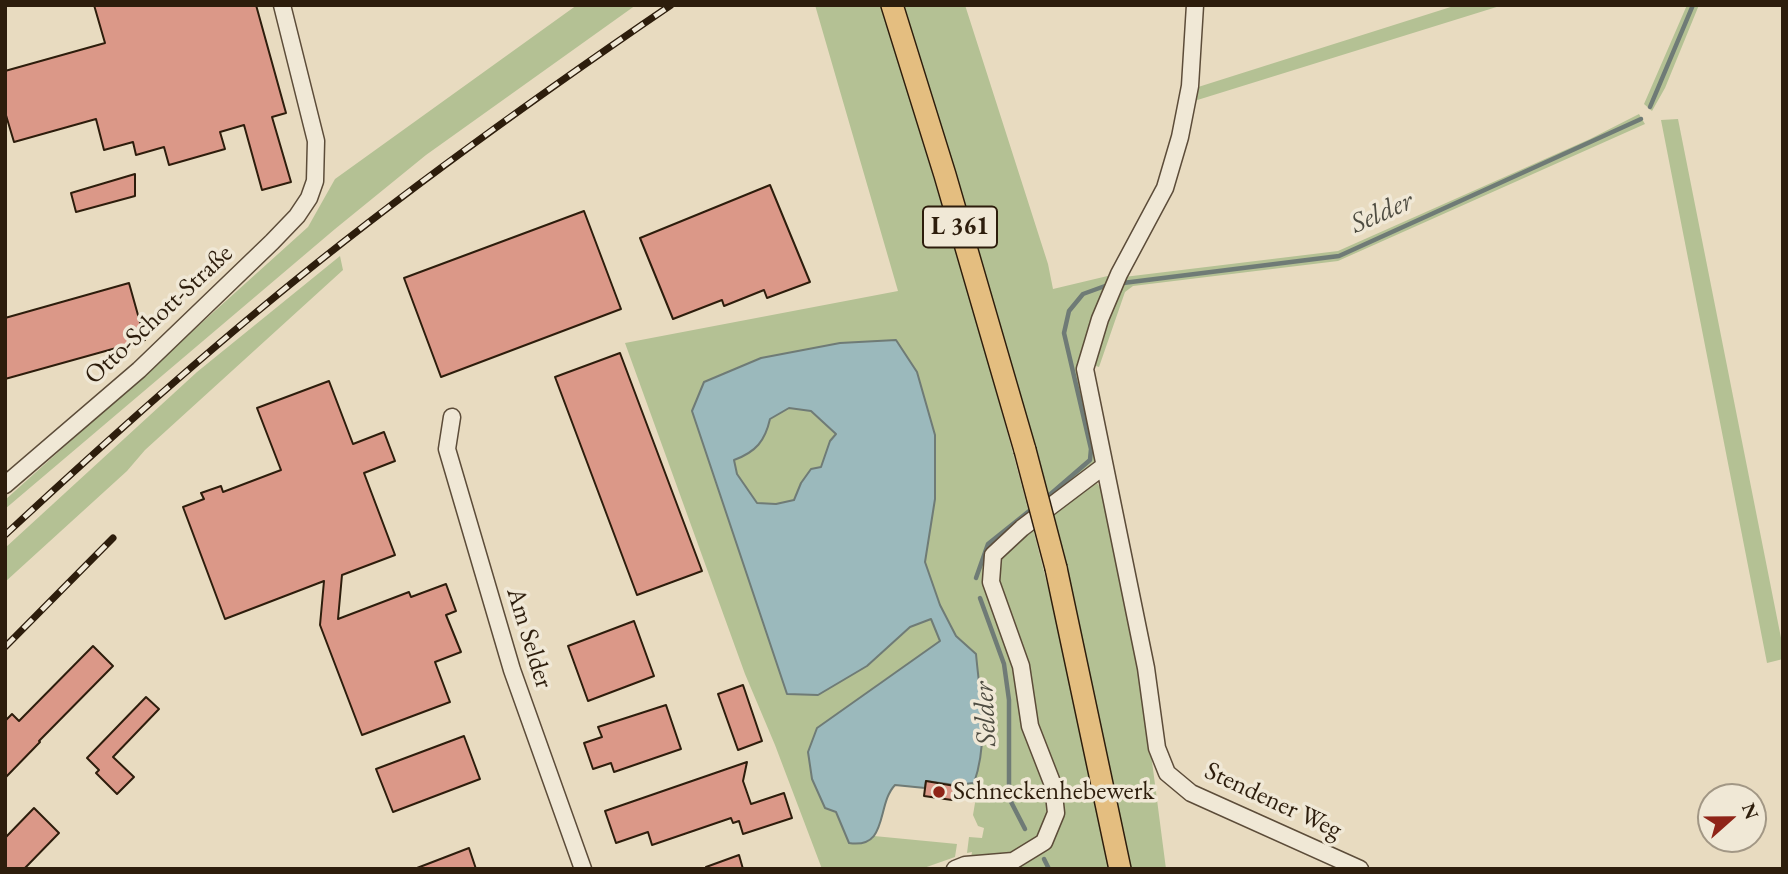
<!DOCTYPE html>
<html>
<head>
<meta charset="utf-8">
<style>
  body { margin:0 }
  #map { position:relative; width:1788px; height:874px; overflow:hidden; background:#e8dbc0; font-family:"EB Garamond",serif }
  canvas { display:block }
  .frame { position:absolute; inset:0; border:7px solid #2d1d0c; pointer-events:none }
  .north { position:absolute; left:1697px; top:783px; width:70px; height:70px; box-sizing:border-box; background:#f0e8d6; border:2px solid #a29785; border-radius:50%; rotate:69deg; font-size:19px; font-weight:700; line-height:28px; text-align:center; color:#2d1d0c }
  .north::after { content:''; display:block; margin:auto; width:24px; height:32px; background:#8f2418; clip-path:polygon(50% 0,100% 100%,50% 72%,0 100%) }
</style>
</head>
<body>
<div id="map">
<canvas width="1788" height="874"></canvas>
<div class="frame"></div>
<div class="north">N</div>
</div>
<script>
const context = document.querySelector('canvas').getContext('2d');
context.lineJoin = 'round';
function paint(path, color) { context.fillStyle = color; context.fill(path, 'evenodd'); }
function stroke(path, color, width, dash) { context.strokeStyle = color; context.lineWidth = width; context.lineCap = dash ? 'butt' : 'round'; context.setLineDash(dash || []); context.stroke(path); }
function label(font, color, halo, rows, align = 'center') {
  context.font = font + ' "EB Garamond",serif'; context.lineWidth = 7; context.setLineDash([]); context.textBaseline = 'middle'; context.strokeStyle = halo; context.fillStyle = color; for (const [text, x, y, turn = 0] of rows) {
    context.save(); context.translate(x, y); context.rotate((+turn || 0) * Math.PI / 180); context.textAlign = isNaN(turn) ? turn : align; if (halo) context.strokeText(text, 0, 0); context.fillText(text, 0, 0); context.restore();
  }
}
const green = new Path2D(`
  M577 5H636L426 155 335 229 5 509V500L308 227 335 179Z
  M815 5H880C970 290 1054 576 1111 869H969L972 852 967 853 969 837 982 838 984 828 978 826 973 815 977 791 955 788V785L974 783 983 723 976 654 956 636 940 605 925 562 935 499 895 340 840 343 761 358 692 411 867 666 910 627 931 618 941 642 878 684 836 812 850 843 872 839 874 836 957 844 955 857 921 869H822L775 745 745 674 625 343 898 291Z
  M903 5H965L1048 264 1053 289 1116 274 1085 351 1096 460 1089 471 1049 501 1039 457Z
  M1457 5H1503L1191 102 1195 88Z
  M1687 5H1699L1665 88 1652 111 1644 104Z
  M1639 114 1645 124 1338 261 1133 286 1125 292 1099 367 1090 364 1124 277 1338 251 1590 139Z
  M1678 119 1783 648V659L1767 663 1661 120Z
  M340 256 343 270 145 450 127 471 5 582V548L197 372Z
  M789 408 811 411 836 434 821 468 801 483 794 500 776 505 757 503 737 474 734 460C752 453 765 438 770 419Z
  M1097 483 1107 497 1140 669 1166 869H1130L1051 511 1081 487Z`);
const water = new Path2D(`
  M896 340 917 372 935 435V499L925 562 940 605 956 636 976 654C980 698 989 740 974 783L955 785 926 781 925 788 895 785C876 805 889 849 849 843L836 812 825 808 812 779 808 752 817 728 940 641 931 619 910 627 867 666 818 695 787 694 692 411 704 382 761 358 840 343ZM789 408 811 411 836 434 830 441 821 467 811 469 801 483 794 500 776 504 757 503 737 474 734 460C756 452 765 441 770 419Z`);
const stream = new Path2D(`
  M1650 107 1693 5
  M1123 283 1339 256 1641 119
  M1046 498 1090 460 1091 449 1064 333 1069 311 1083 294 1105 286
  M976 578 988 544 1033 508
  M980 598 1004 664 1009 700V798L1025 829
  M1044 859 1049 869`);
const building = new Path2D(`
  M94 5H256L286 113 272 117 291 182 262 190 244 125 220 132 225 149 169 165 164 147 136 155 133 142 104 150 96 119 14 142 5 112V71L105 43Z
  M135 174V196L76 212 71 193Z
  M770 185 810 282 767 298 764 290 724 306 722 300 673 319 640 238Z
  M584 211 621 309 441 377 404 278Z
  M129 283 145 340 5 379V318Z
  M620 353 702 571 637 595 555 377Z
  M329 381 353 444 384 432 395 461 364 473 395 555 342 575 338 619 409 592 411 597 446 584 456 611 446 615 461 652 435 662 450 702 362 735 320 625 324 581 225 619 183 507 204 499 201 493 221 486 223 492 281 470 257 408Z
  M634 621 654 676 588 701 568 646Z
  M93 646 113 666 39 741 40 742 5 778V721L12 714 19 721Z
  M743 685 762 741 738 750 718 694Z
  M146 697 159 709 113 757 134 777 117 794 96 773 99 770 87 758Z
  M666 705 681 749 614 772 611 763 593 769 584 743 602 737 598 727Z
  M464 736 480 779 393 812 376 769Z
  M747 762 743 781 751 804 784 793 792 818 743 834 739 821 733 823 731 818 652 845 648 832 616 843 605 811Z
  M926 781 955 786 952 800 924 796Z
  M34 808 59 833 24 869H5V838Z
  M469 848 476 869H418L417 868Z
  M739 855 743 869H706V867Z`);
const minor = new Path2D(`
  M1195 5 1190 86 1180 137 1165 188 1119 274 1100 319 1085 369 1146 668 1157 748 1167 773 1191 793 1360 869
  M452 417 447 449 512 670 583 869
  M5 485 139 370 272 242 297 216 309 198 315 181 316 141 282 5
  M955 869 965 865 1013 861 1044 842 1056 813 1053 785 1030 726 1021 666 991 582 993 555 1022 528 1104 466`);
const major = new Path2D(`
  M892 5 945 175 1025 450
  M1056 568 1120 869`);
const rail = new Path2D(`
  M5 535C88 458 172 382 259 310 390 201 530 101 671 5
  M5 647 113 538`);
const majorBridge = new Path2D(`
  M1025 450 1056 568`);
const markers = [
  [939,792,7,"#8f2418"]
];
const shields = [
  [960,227,74]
];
const shieldNames = [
  ["L 361",960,227]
];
const streetNames = [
  ["Otto-Schott-Straße",159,315,-43],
  ["Am Selder",529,638,73],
  ["Stendener Weg",1273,801,25]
];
const poiNames = [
  ["Schneckenhebewerk",953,792]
];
const waterNames = [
  ["Selder",1382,213,-24],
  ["Selder",986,714,-93]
];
paint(green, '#b4c194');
paint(water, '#9bb9bc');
stroke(water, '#6f7b76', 2);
stroke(stream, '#6f7b76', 4.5);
paint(building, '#db9888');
stroke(building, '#2d1d0c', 2);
stroke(minor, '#5c4c39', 19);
stroke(major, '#2d1d0c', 24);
stroke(minor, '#f0e8d6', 16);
stroke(major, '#e4be80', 21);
stroke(rail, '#2d1d0c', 7);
stroke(rail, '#f0e8d6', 4.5, [13]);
stroke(majorBridge, '#2d1d0c', 24, []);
stroke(majorBridge, '#e4be80', 21);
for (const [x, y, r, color] of markers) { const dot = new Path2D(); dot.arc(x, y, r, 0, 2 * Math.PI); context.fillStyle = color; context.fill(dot); stroke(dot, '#f0e8d6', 2.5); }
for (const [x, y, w] of shields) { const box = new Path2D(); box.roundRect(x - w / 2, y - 20.5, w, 41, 5); context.fillStyle = '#f0e8d6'; context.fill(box); stroke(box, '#2d1d0c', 2); }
label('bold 24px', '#2d1d0c', null, shieldNames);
label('26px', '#2d1d0c', '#f0e8d6', streetNames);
label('26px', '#2d1d0c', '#f0e8d6', poiNames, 'left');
label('italic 28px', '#4e4c41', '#f0e8d6', waterNames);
</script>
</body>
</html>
